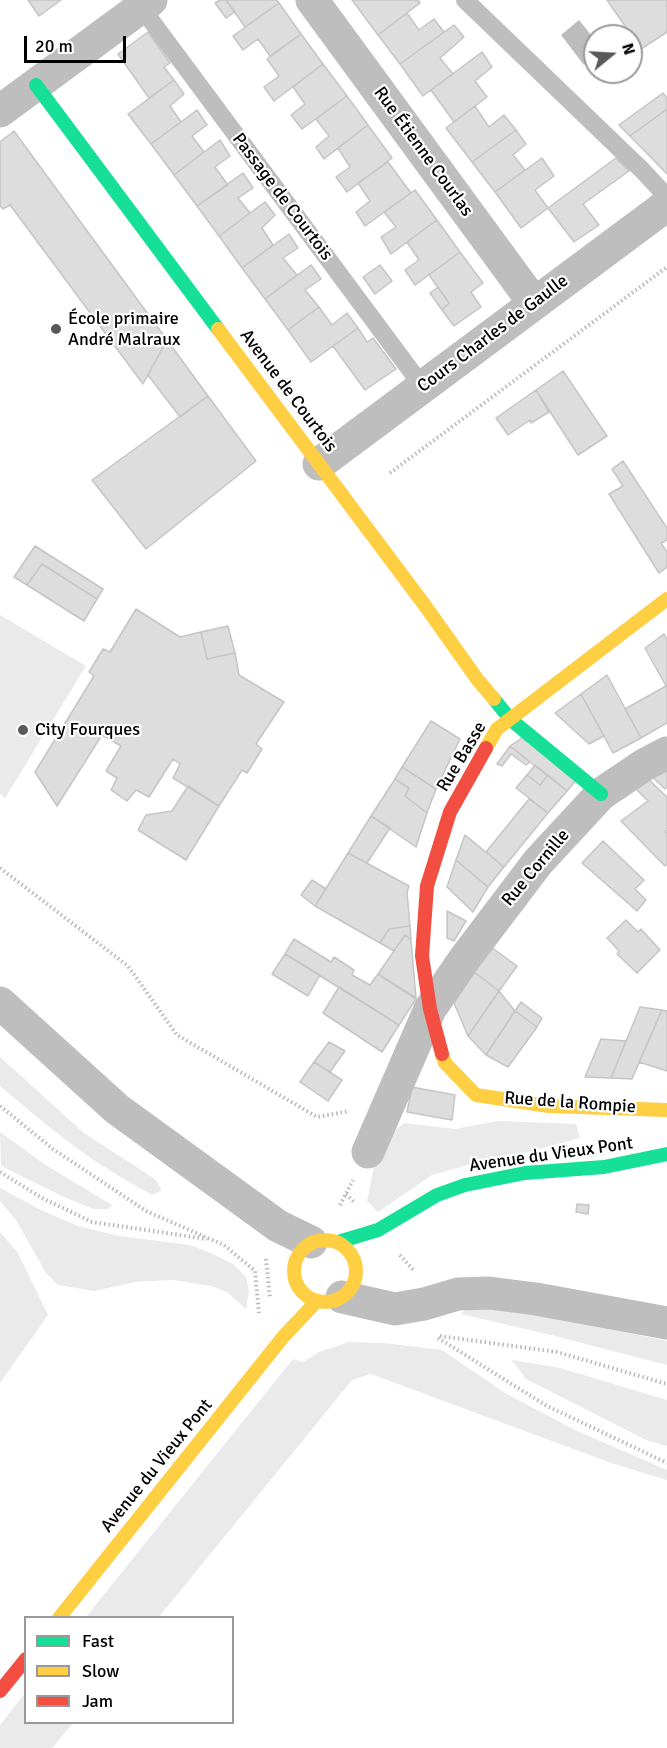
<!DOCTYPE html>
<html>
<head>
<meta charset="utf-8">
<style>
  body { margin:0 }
  #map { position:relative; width:667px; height:1748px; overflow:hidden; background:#fff; font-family:Signika,sans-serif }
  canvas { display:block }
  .legend { position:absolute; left:24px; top:1616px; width:210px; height:108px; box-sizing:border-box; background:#fff; border:2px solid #999; margin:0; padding:8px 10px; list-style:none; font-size:18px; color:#000 }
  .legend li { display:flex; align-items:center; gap:12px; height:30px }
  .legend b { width:30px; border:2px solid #999 }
  .north { position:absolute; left:583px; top:24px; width:60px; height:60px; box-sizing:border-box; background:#fff; border:2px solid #999; border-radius:50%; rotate:72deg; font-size:16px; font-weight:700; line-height:24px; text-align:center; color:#000 }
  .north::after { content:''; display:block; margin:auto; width:21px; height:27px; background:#595959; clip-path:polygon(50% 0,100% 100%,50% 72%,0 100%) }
  .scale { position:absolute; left:24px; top:36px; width:102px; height:27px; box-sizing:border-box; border:3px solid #000; border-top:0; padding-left:8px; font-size:18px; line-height:21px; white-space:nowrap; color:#000; -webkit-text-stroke:4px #fff; paint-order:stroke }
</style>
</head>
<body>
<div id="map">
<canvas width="667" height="1748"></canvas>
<ul class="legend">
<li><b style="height:8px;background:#16e098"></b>Fast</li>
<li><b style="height:8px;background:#ffcf43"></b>Slow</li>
<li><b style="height:8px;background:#f24e42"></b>Jam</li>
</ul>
<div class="north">N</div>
<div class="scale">20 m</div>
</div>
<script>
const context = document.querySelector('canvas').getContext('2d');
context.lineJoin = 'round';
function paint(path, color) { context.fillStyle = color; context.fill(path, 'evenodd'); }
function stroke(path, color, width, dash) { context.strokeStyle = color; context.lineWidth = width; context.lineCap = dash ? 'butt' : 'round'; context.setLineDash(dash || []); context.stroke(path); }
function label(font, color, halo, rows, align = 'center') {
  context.font = font + ' Signika,sans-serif'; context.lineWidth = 4.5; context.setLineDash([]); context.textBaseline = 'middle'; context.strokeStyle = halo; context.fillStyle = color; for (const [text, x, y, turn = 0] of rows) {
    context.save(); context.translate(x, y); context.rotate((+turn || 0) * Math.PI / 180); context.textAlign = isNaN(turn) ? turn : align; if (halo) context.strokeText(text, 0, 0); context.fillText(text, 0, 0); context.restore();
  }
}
const green = new Path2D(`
  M0 615 86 666 5 798 0 794Z
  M0 1057 84 1133 155 1179 162 1190 152 1195C132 1184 111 1172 92 1159 60 1137 30 1111 0 1086Z
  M498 1121 576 1124 580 1138 528 1152 500 1156 432 1175 378 1212 367 1201 375 1161 385 1139 404 1123 455 1129Z
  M0 1132 44 1164 112 1205 108 1209H93L62 1196 1 1166Z
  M0 1188 43 1211 78 1226 119 1236 190 1245 211 1253 233 1264 246 1277 249 1291 246 1309 227 1292 211 1286 173 1280 135 1282 94 1291 58 1285 46 1273 16 1220 0 1201Z
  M0 1232 18 1253 48 1315 0 1383Z
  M489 1304 667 1341V1365L551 1335 461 1314 467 1308Z
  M349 1342 384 1343 442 1350 505 1393 575 1430 667 1470V1480L611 1463 371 1374 352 1380 159 1617H86L293 1359 303 1362 319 1352Z
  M512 1360 560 1368 667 1400V1446L646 1440 526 1379Z
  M25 1693 26 1722 73 1723 52 1748H0V1725Z`);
const water = new Path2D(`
  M579 20 595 40V56L584 65 561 35Z`);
const building = new Path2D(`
  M28 0H61L39 16Z
  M220 0H226L235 12 226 18 215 3Z
  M226 0H276L279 3 245 27Z
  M352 0H418L420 3 378 35Z
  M607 0H667V32L641 49Z
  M279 3 301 34 270 56 258 39 243 50 233 36Z
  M407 13 419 30 434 19 444 32 400 64 378 35Z
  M454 25 464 37 440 58 453 74 423 96 400 64Z
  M148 32 170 63 164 67 174 80 149 98 118 54Z
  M301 34 323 64 274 101 264 87 279 76 267 59Z
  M482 52 492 67 475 81 487 97 454 122 431 90Z
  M323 64 347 96 302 129 291 115 305 104 293 87Z
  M174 80 184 94 170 106 181 122 151 144 128 114Z
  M663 93 667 98V109L630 136 619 125Z
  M347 96 368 125 324 159 316 147 329 136 316 119Z
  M475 106 489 127 504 115 516 130 472 162 446 128Z
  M667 109V174L630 136Z
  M197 110 207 125 192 136 204 152 174 175 151 144Z
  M368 125 392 158 347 192 336 177 350 167 338 148Z
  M516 130 526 144 513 155 525 170 495 192 472 162Z
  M14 131 167 340 143 384 10 205 3 209 0 206V142Z
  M220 140 230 156 215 167 228 185 197 206 174 175Z
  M542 158 554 176 535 190 548 208 521 228 495 192Z
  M616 158 629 171 583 204 599 225 574 242 548 208Z
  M388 162 411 193 365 226 356 212 370 201 358 183Z
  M243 173 253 188 238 198 250 213 219 236 197 206Z
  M415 190 437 220 391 254 381 237 396 227 384 212Z
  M265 202 275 215 262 228 273 245 242 268 219 236Z
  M437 220 460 252 415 285 405 270 419 260 407 242Z
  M289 234 298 248 283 258 297 275 265 299 242 268Z
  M460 252 483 283 471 292 481 307 454 326 442 310 449 303 429 275Z
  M311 265 321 279 305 290 319 307 288 330 265 299Z
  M380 265 392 281 375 294 363 277Z
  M438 287 449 303 442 310 430 293Z
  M319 307 332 325 347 313 358 328 311 362 288 330Z
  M358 328 367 342 373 338 396 369 365 390 333 346Z
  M167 340 208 396 180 417 148 375Z
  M563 371 607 436 578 455 536 390Z
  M536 390 549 412 531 423 530 420 508 435 496 418Z
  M208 396 256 461 146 549 92 480Z
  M623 461 667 528V540L661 543 667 552V567L659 573 609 494 623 486 612 469Z
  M35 546 103 589 97 599 42 564 27 585 14 577Z
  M42 564 97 599 84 621 27 585Z
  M136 609 180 637 201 632 207 659 235 653 239 675 284 702 256 744 262 749 247 773 242 770 219 806 173 778 180 764 173 759 149 797 136 790 127 801 111 790 117 778 106 771 121 746 102 735 57 806 35 772 94 676 89 672 103 649 110 652Z
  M228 626 235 653 207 659 201 632Z
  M664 634 667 640V723L641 738 625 709 666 686 645 648Z
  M607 675 641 738 613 753 581 694Z
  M581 694 604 736 589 744 555 713Z
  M431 721 460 739 436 789 402 767Z
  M522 738 578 778 567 791 510 746Z
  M510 746 530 762 526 765 511 754 502 766 497 764Z
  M667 759V787L665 789 646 771Z
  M535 765 548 775 540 785 527 775Z
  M402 767 436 789 427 813 405 796 409 788 395 779Z
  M642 773 667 797V830L665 832 667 833V864L665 866 621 821 648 801 628 781Z
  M527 775 540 785 548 775 567 791 548 813 516 788Z
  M395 779 409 788 405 796 427 813 416 847 371 816Z
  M188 786 219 806 186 860 138 830 146 815 172 811Z
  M529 799 548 813 504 867 486 852Z
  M371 816 390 828 367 863 348 853Z
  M465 835 504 867 488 887 456 860Z
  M603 841 644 880 635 889 646 900 637 911 582 863Z
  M348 853 409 886 407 892 410 926 389 929 380 943 315 906Z
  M456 860 488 887 473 912 447 887Z
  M312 880 326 889 315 906 301 895Z
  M447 911 466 921 454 941 447 938Z
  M626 920 638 932 641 929 660 950 637 973 617 954 619 951 607 938Z
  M410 926 411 940 405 935 394 951 380 943 389 929Z
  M405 935 411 940 416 998 378 974Z
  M294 939 331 962 334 957 354 970 352 975 370 985 378 974 416 999 399 1025 285 954Z
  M491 947 517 966 499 991 474 972Z
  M285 954 320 975 308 996 272 974Z
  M474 972 499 991 468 1036 454 1003Z
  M339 987 399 1025 382 1052 323 1013Z
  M499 991 515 1011 486 1055 468 1036Z
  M521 1002 542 1018 537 1027 515 1011Z
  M640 1007 662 1010 632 1079 611 1078Z
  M662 1010 667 1011V1071L639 1062Z
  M515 1011 537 1027 508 1067 486 1055Z
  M601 1039 626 1041 611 1078 585 1077Z
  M329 1042 345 1051 330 1072 314 1062Z
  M314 1062 342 1080 328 1101 300 1082Z
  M412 1087 455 1095 452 1120 407 1112Z
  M577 1204 589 1205 588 1214 576 1212Z`);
const path = new Path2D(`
  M390 473 667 267
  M0 868 128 966 177 1035 317 1117 349 1111
  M0 1106 53 1149 146 1211 224 1245 255 1271 259 1313
  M0 1172 42 1198 92 1222 207 1239
  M346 1194 354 1202
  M340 1205 353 1180
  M400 1255 415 1272
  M266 1259 270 1299
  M440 1336 557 1352 667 1384
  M438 1338 547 1406 667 1463`);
const lane = new Path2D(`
  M465 0 643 171 667 197
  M141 7 423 387`);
const street = new Path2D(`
  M312 0 534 303
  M0 111 151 0
  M319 464 667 205
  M0 1003 117 1109 278 1226 311 1242
  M368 1152 430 1009 466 957 538 862 601 794 644 765 667 753
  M342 1297 395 1309 424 1304 458 1294 489 1293 536 1299 667 1323`);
const fast = new Path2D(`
  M36 85 218 329
  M494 699 510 719 601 794
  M338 1242 378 1230 437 1195 465 1185 525 1173 604 1167 667 1154`);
const slow = new Path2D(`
  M218 329 426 607 477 679 494 699
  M486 748 497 729 667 599
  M442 1054 445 1063 476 1095 549 1106 667 1110
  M294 1271a31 31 0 1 1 62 0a31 31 0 1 1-62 0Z
  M59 1618 283 1337 317 1301`);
const jam = new Path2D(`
  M442 1054 430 1009 422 956 427 886 450 812 486 748
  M0 1691 26 1659`);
const markers = [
  [56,329,6,"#595959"],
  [23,730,6,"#595959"]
];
const streetNames = [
  ["Rue Étienne Courlas",423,152,54],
  ["Passage de Courtois",282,197,53],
  ["Cours Charles de Gaulle",493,334,-37],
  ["Avenue de Courtois",288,391,53],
  ["Rue Basse",462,757,-59],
  ["Rue Cornille",536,868,-50],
  ["Rue de la Rompie",570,1103,4],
  ["Avenue du Vieux Pont",551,1155,-8],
  ["Avenue du Vieux Pont",157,1466,-51]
];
const poiNames = [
  ["École primaire",68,319],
  ["André Malraux",68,340],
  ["City Fourques",35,730]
];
paint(green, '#eaeaea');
paint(water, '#bcbcbc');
paint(building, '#ddd');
stroke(building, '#c5c5c5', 1.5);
stroke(path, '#b8b8b8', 4, [1.5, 3]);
stroke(lane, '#bebebe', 18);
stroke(street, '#bebebe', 33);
stroke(fast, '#16e098', 14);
stroke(slow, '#ffcf43', 14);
stroke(jam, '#f24e42', 14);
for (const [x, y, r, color] of markers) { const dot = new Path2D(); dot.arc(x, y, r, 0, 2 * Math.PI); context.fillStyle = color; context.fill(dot); stroke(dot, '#fff', 2); }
label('18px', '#000', '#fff', streetNames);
label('18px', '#000', '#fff', poiNames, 'left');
</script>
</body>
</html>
